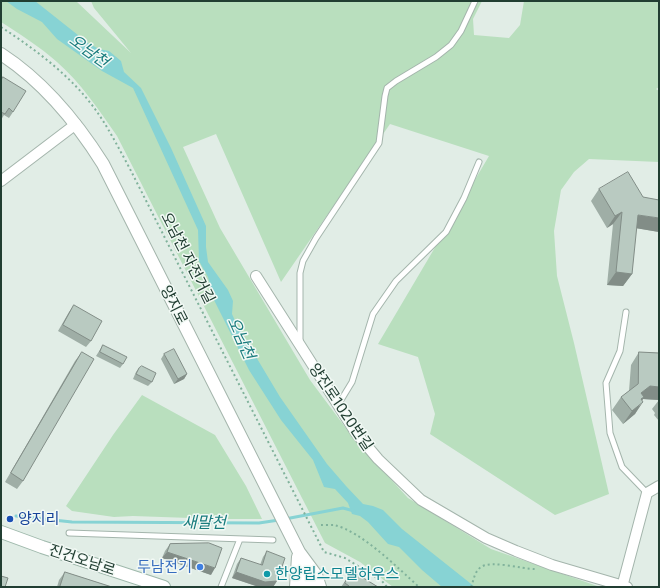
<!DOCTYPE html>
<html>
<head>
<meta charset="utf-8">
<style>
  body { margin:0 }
  #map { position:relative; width:660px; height:588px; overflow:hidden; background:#e1ede6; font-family:"Exo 2",sans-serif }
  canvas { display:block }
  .frame { position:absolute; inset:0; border:2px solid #213e32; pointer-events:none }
</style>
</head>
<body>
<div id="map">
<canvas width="660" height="588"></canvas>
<div class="frame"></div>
</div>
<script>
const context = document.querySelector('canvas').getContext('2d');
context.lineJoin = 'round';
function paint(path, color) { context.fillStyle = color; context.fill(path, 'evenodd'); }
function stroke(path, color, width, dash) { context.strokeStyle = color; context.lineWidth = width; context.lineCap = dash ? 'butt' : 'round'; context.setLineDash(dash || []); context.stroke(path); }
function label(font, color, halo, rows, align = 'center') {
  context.font = font + ' "Exo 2","Noto Sans KR",sans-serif'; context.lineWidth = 3; context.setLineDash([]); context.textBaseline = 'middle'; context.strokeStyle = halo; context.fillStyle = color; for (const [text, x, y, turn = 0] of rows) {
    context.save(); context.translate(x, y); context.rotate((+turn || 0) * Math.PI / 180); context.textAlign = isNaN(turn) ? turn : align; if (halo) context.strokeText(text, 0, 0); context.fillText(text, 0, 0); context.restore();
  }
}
const green = new Path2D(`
  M1 1H76L131 53 94 8 91 1H482L473 19 474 35 509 38 520 25 524 1H659V87L656 89 659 91V162L589 159 574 172 561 190 554 231 557 276 574 343 609 494 555 515 430 434 435 414 418 357 378 344 489 156 390 124 281 282 216 134 183 147 220 228 310 380 354 439 408 498 491 549 600 587H393L360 562 325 543 117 136C99 110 81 83 57 62 40 47 20 34 1 22Z
  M142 395 215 435 246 486 262 519H219L133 516 114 517 72 511 66 506 113 435Z`);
const water = new Path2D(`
  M6 1H35L88 43 99 49 109 51 121 61 124 72 141 88 171 148 206 226V247L208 262 228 290 233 301 232 314 237 325 280 397 327 464 346 486 363 504 373 506 383 510 402 529 475 587H442L422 570 399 547 388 544 368 522 360 516 352 514 348 503 335 489 324 487 313 460 281 420 249 370 214 300 208 277 199 261 198 230 133 88 102 71 57 39 42 22 17 9Z`);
const stream = new Path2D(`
  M16 516 72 522 259 523 279 520
  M285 519 343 508 354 511`);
const path = new Path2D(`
  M1 27C36 50 70 75 95 109 108 127 118 147 129 167L324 552 345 558 382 581 387 587
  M321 525C325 525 330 525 334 525 361 531 398 568 419 587
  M471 587C474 580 474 572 481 567 491 560 522 569 535 569`);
const service = new Path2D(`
  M626 312 620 351 606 383 610 433 622 467 647 493
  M300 342V273L303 261 316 238 379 143 385 96 387 88 396 81 436 57 451 45 461 31 475 1
  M338 405 352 382 373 314 396 281 446 232 464 198 479 162
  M69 533 273 540
  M221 587 240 539`);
const minor = new Path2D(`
  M1 181 76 124
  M256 276 356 433 378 459 421 500 486 538 516 551 552 565 627 587
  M622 587 647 493 659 486`);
const tertiary = new Path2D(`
  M1 54C44 82 76 121 103 164L299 552 316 575 320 587
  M303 561 308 587
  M296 587 298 557`);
const secondary = new Path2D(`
  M1 532 42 547 164 587`);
const wall = new Path2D(`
  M1 80 13 112 9 118 4 115 1 120Z
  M599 189 659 232 636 228 632 274 623 286 607 285 613 224 607 228 591 201Z
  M74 305 91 341 86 347 58 331 69 312Z
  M103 345 123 364 120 368 96 356Z
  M82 352 23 481 17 489 5 482 75 361Z
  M639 352 659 353V421L654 415 655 413 652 409 659 400 643 399 635 414 623 424 612 410 621 397 629 391 631 365Z
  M164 354 187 374 184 379 174 384 161 359Z
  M139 368 152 382 148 386 133 379 136 372Z
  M170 544 211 575 162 558 165 551Z
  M267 551 277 581 273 587H259L232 578 237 564 241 558 260 565 263 557Z
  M352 571 378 587H341Z
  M65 572 112 587H57L59 580Z`);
const shadedWall = new Path2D(`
  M622 212 613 224 607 228 615 216Z
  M638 215 659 218V232L629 227Z
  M616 272 632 274 623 286 607 285Z
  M187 374 184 379 174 384 178 379Z
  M650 386 659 387V400L643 399 638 407 643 402 635 414 623 424 632 411 641 393Z
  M167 552 215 568 211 575 162 558Z
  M236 572 277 581 273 587H259L232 578Z`);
const building = new Path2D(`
  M3 77 26 91 13 112 9 108 5 114 1 112V81Z
  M628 172 643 197 659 200V218L638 215 632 274 616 272 622 212 615 216 599 189Z
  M74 305 102 321 91 341 63 325Z
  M103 345 127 357 123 364 100 352Z
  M174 349 187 374 178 379 164 354Z
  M82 352 94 359 23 481 11 473Z
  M639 352 659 353V387L650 386 641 393 644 397 641 399 643 402 632 411 621 397 638 384Z
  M142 366 156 373 152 382 136 374 139 368Z
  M209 543 222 548 215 568 167 552 170 544Z
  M267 551 285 558 277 581 265 582 236 572 241 558 262 565Z
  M352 571 378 587H349V586L345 583Z
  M65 572 112 587H60Z
  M1 576 8 578 5 587H1Z`);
const markers = [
  [10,519,4,"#1a4fb4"],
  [200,567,4,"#3f7fe0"],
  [267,574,4,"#0f9aa8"]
];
const streetNames = [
  ["오남천 자전거길",188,258,63],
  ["양지로",174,305,63],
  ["양진로1020번길",341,407,56],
  ["진건오남로",82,560,18]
];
const transitNames = [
  ["양지리",18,519]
];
const shopNames = [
  ["두남전기",192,567]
];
const cultureNames = [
  ["한양립스모델하우스",275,574]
];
const waterNames = [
  ["오남천",89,51,36],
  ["오남천",241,338,66],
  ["새말천",204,523]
];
paint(green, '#b9dfbe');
paint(water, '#87d3d4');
stroke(stream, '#87d3d4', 3);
stroke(service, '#a4b5ac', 7);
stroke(minor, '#a4b5ac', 12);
stroke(tertiary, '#a4b5ac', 14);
stroke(secondary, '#9fb9ac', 14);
stroke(path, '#80b29b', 2, [2, 3]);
stroke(service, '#fff', 5);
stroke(minor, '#fff', 10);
stroke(tertiary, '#fff', 12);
stroke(secondary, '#fff', 12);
paint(wall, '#9faea6');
paint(shadedWall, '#828d87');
paint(building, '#b9cac1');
stroke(building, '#828d87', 1);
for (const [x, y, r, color] of markers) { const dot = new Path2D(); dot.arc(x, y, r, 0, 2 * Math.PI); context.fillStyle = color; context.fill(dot); stroke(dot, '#f2f9f5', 1.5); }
label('15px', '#213e32', '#f2f9f5', streetNames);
label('15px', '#164399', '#f2f9f5', transitNames, 'left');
label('15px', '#366cbe', '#f2f9f5', shopNames, 'right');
label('15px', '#0d838f', '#f2f9f5', cultureNames, 'left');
label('italic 16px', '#187b7d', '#f2f9f5', waterNames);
</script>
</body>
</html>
